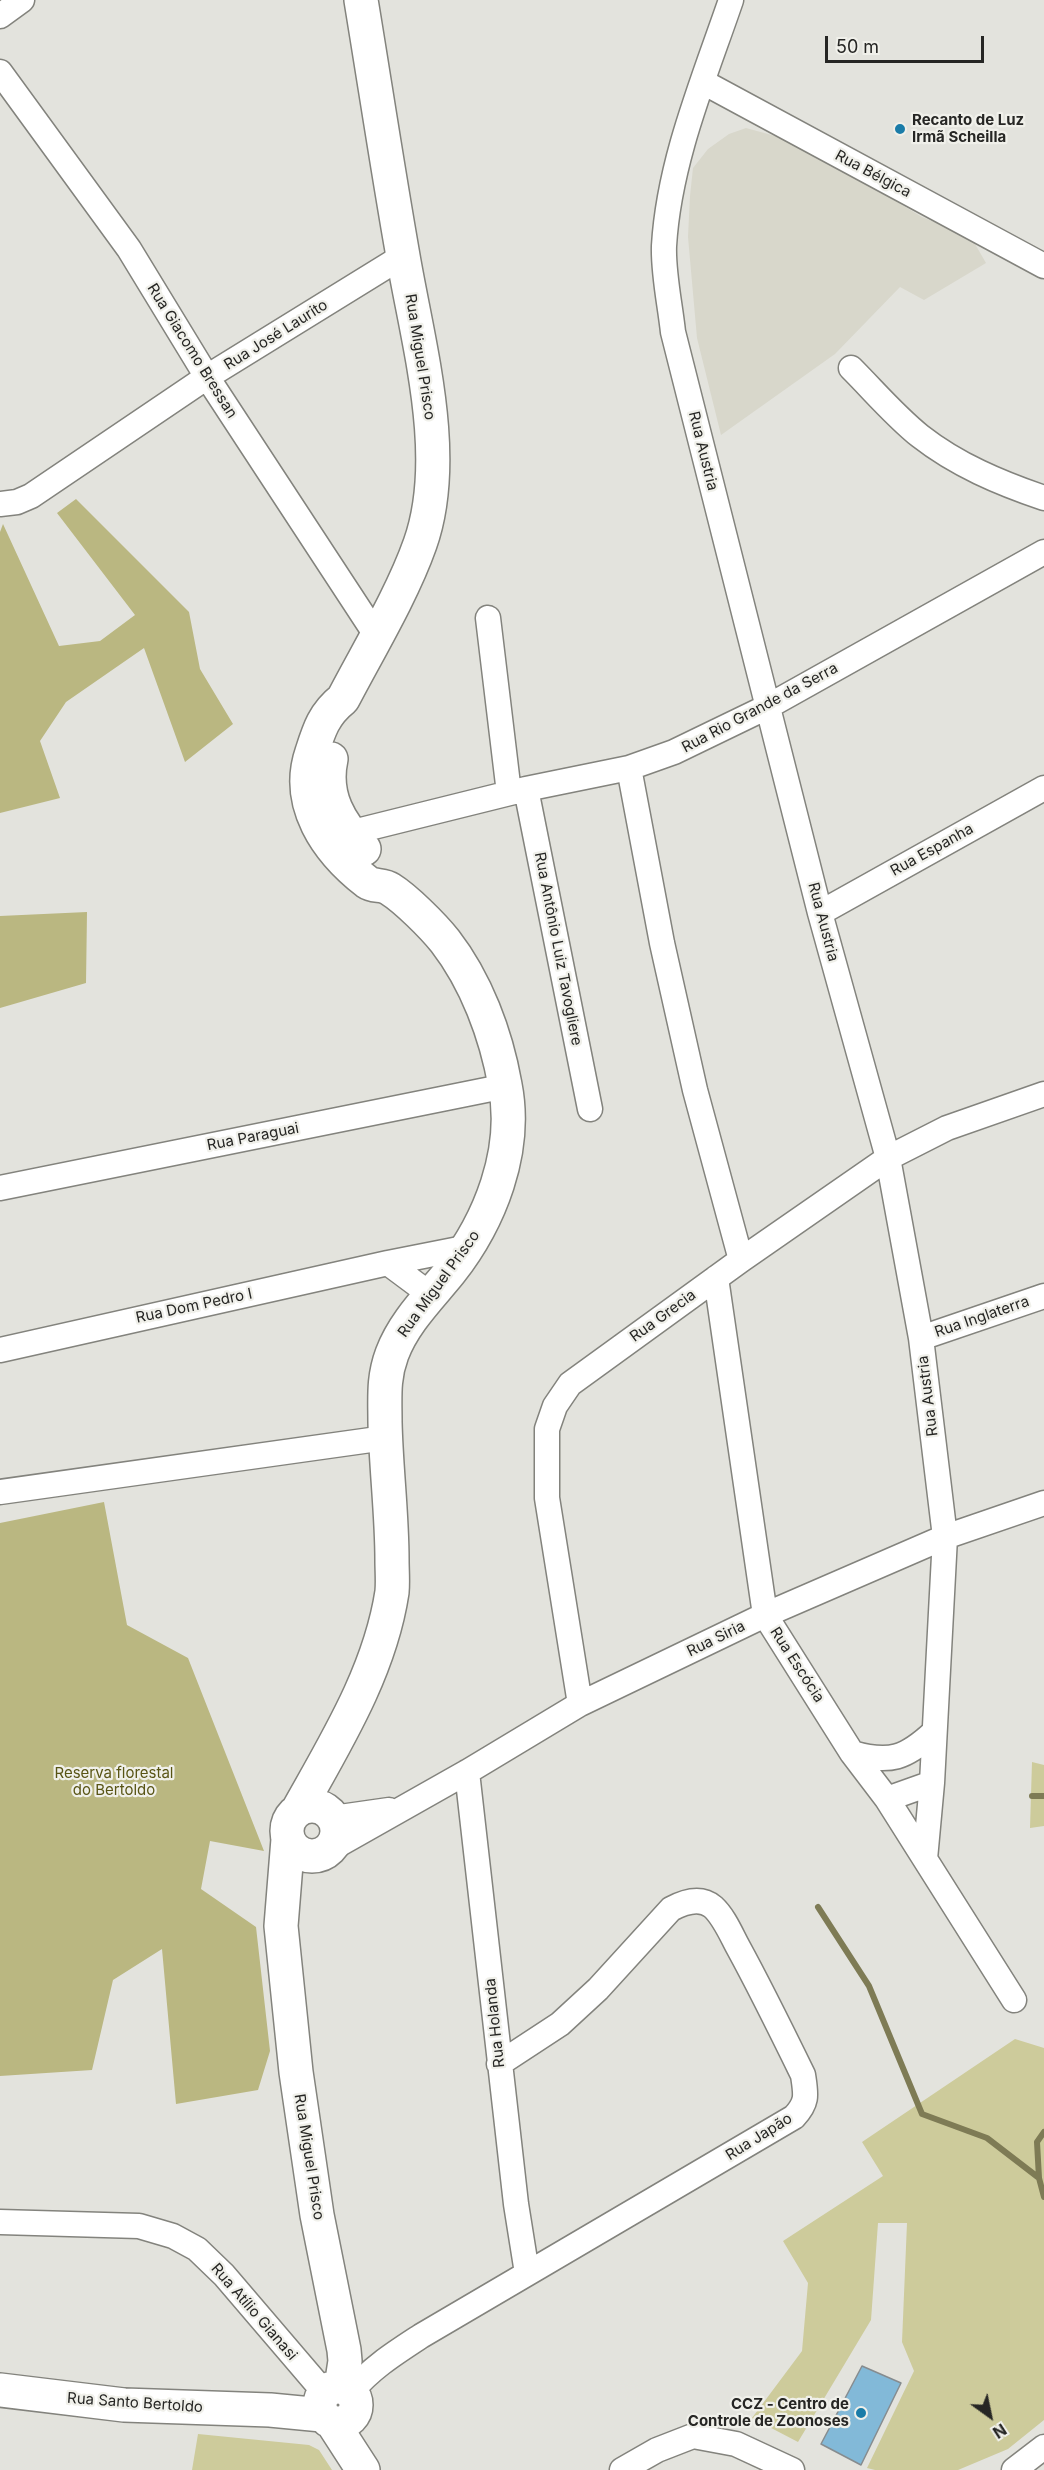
<!DOCTYPE html>
<html>
<head>
<meta charset="utf-8">
<style>
  body { margin:0 }
  #map { position:relative; width:1044px; height:2470px; overflow:hidden; background:#e3e3dd; font-family:Inter,sans-serif }
  canvas { display:block }
  .north { position:absolute; left:960px; top:2386px; width:60px; height:60px; -webkit-text-stroke:4px #f0f0ea; paint-order:stroke; rotate:147deg; font-size:16px; font-weight:700; line-height:24px; text-align:center; color:#262624 }
  .north::after { content:''; display:block; margin:auto; width:21px; height:27px; background:#262624; clip-path:polygon(50% 0,100% 100%,50% 72%,0 100%) }
  .scale { position:absolute; left:825px; top:36px; width:159px; height:27px; box-sizing:border-box; border:3px solid #262624; border-top:0; padding-left:8px; font-size:18px; line-height:21px; white-space:nowrap; color:#262624; -webkit-text-stroke:4px #f0f0ea; paint-order:stroke }
</style>
</head>
<body>
<div id="map">
<canvas width="1044" height="2470"></canvas>
<div class="north">N</div>
<div class="scale">50 m</div>
</div>
<script>
const context = document.querySelector('canvas').getContext('2d');
context.lineJoin = 'round';
function paint(path, color) { context.fillStyle = color; context.fill(path, 'evenodd'); }
function stroke(path, color, width, dash) { context.strokeStyle = color; context.lineWidth = width; context.lineCap = dash ? 'butt' : 'round'; context.setLineDash(dash || []); context.stroke(path); }
function label(font, color, halo, rows, align = 'center') {
  context.font = font + ' Inter,sans-serif'; context.lineWidth = 4.5; context.setLineDash([]); context.textBaseline = 'middle'; context.strokeStyle = halo; context.fillStyle = color; for (const [text, x, y, turn = 0] of rows) {
    context.save(); context.translate(x, y); context.rotate((+turn || 0) * Math.PI / 180); context.textAlign = isNaN(turn) ? turn : align; if (halo) context.strokeText(text, 0, 0); context.fillText(text, 0, 0); context.restore();
  }
}
const built = new Path2D(`
  M746 128 779 137 864 182 922 217 971 237 986 263 924 300 900 287 835 354 721 435 697 338 688 237 690 196 693 168 708 149 729 134Z`);
const green = new Path2D(`
  M1032 1762 1044 1765V1826L1030 1828Z
  M1015 2039 1044 2048V2420L1008 2449 958 2470H875L867 2468 914 2371 902 2342 907 2223H878L871 2320 798 2442 752 2418 802 2351 808 2283 783 2241 883 2176 862 2142Z
  M198 2434 309 2445 319 2450 332 2470H192Z`);
const forest = new Path2D(`
  M76 499 189 612 200 669 233 724 185 762 144 648 66 702 40 741 60 798 0 813V532L3 524 59 646 100 641 135 615 57 513Z
  M87 912 86 983 0 1008V916Z
  M104 1502 127 1625 188 1658 264 1851 210 1841 201 1889 256 1927 270 2051 258 2090 176 2104 162 1949 113 1980 92 2070 0 2076V1523Z`);
const stream = new Path2D(`
  M1032 1796H1044
  M818 1907 869 1986 922 2114 987 2138 1039 2178 1044 2197
  M1039 2178 1037 2142 1044 2132`);
const building = new Path2D(`
  M862 2366 901 2383 861 2465 821 2444Z`);
const street = new Path2D(`
  M731 0C704 79 669 161 664 246 663 273 670 304 673 332L820 913 888 1158 921 1338 945 1537 932 1783 925 1859
  M0 16 22 0
  M0 72 129 249 207 377 376 635
  M703 82 1044 266
  M851 368C874 391 895 416 920 436 957 465 1000 483 1044 498
  M0 504 17 502 31 496 207 377 403 256
  M488 618 509 793
  M629 768 662 943 695 1090 741 1260
  M526 789 590 1109
  M349 833 526 789 629 768 674 752 767 707 1044 552
  M820 913 1044 788
  M0 1188 506 1086
  M388 1263 431 1295
  M716 1278 765 1615 852 1753 887 1799 1014 2000
  M921 1338 1044 1296
  M0 1350 388 1263 469 1247
  M0 1492 385 1438
  M580 1704 547 1498V1429L555 1406 570 1384 741 1260 888 1158 947 1128 1044 1094
  M852 1753C890 1764 906 1758 934 1732
  M467 1772 516 2204 527 2273
  M887 1799 932 1783
  M333 1818 389 1810
  M329 1850 467 1772 580 1704 765 1615 945 1537 1044 1503
  M0 2222 139 2226 173 2236 197 2249 224 2275 324 2392
  M351 2392C371 2368 395 2353 421 2336L794 2117C808 2102 806 2095 803 2075 782 2032 761 1989 738 1947 731 1934 724 1917 713 1907 700 1896 684 1902 671 1909L598 1989 560 2024 499 2064
  M622 2470 657 2450 693 2436 736 2444 792 2470
  M1014 2470 1044 2447`);
const secondary = new Path2D(`
  M331 759C323 796 340 823 364 849
  M287 1831a25 25 0 1 1 50 0a25 25 0 1 1-50 0Z
  M298 1810C336 1742 380 1671 392 1592 393 1582 392 1571 392 1560 392 1514 386 1468 385 1422 385 1397 383 1378 392 1354 404 1322 429 1298 450 1272 490 1221 518 1151 505 1085 496 1034 476 981 445 941 433 926 406 899 390 889 383 884 374 887 367 882 327 851 294 804 312 752 319 730 324 714 343 699 368 651 402 595 420 544 451 457 418 344 403 256 388 171 375 85 361 0
  M288 1839 281 1926 296 2072 317 2215 344 2350 345 2361 341 2387
  M320 2405a18 18 0 1 1 36 0a18 18 0 1 1-36 0Z
  M0 2390 124 2405 270 2410 322 2415
  M332 2422 363 2470`);
const markers = [
  [900,129,6,"#1a7ca8"],
  [861,2413,6,"#1a7ca8"]
];
const poiNames = [
  ["Recanto de Luz",912,120],
  ["Irmã Scheilla",912,137],
  ["CCZ - Centro de",849,2404,"right"],
  ["Controle de Zoonoses",849,2421,"right"]
];
const streetNames = [
  ["Rua Bélgica",873,174,28],
  ["Rua José Laurito",276,335,-32],
  ["Rua Giacomo Bressan",192,351,58],
  ["Rua Miguel Prisco",420,357,81],
  ["Rua Austria",703,451,76],
  ["Rua Rio Grande da Serra",760,708,-28],
  ["Rua Espanha",932,850,-29],
  ["Rua Austria",823,922,75],
  ["Rua Antônio Luiz Tavogliere",558,949,79],
  ["Rua Paraguai",253,1137,-11],
  ["Rua Miguel Prisco",439,1284,-54],
  ["Rua Dom Pedro I",194,1306,-12],
  ["Rua Grecia",663,1316,-36],
  ["Rua Inglaterra",982,1317,-19],
  ["Rua Austria",928,1396,-97],
  ["Rua Siria",716,1639,-26],
  ["Rua Escócia",797,1665,57],
  ["Rua Holanda",495,2023,-96],
  ["Rua Japão",759,2137,-32],
  ["Rua Miguel Prisco",309,2157,81],
  ["Rua Atílio Gianasi",254,2312,49],
  ["Rua Santo Bertoldo",135,2403,4]
];
const parkNames = [
  ["Reserva florestal",114,1773],
  ["do Bertoldo",114,1790]
];
paint(built, '#d8d7cb');
paint(green, '#cdcb9b');
paint(forest, '#bab781');
stroke(stream, '#7e7b55', 6);
paint(building, '#82b9d8');
stroke(building, '#868c8f', 1.5);
stroke(street, '#83837d', 27);
stroke(secondary, '#83837d', 36);
stroke(street, '#fff', 24);
stroke(secondary, '#fff', 33);
for (const [x, y, r, color] of markers) { const dot = new Path2D(); dot.arc(x, y, r, 0, 2 * Math.PI); context.fillStyle = color; context.fill(dot); stroke(dot, '#f0f0ea', 2); }
label('bold 15px', '#262624', '#f0f0ea', poiNames, 'left');
label('15px', '#262624', '#f0f0ea', streetNames);
label('15px', '#585414', '#f0f0ea', parkNames);
</script>
</body>
</html>
